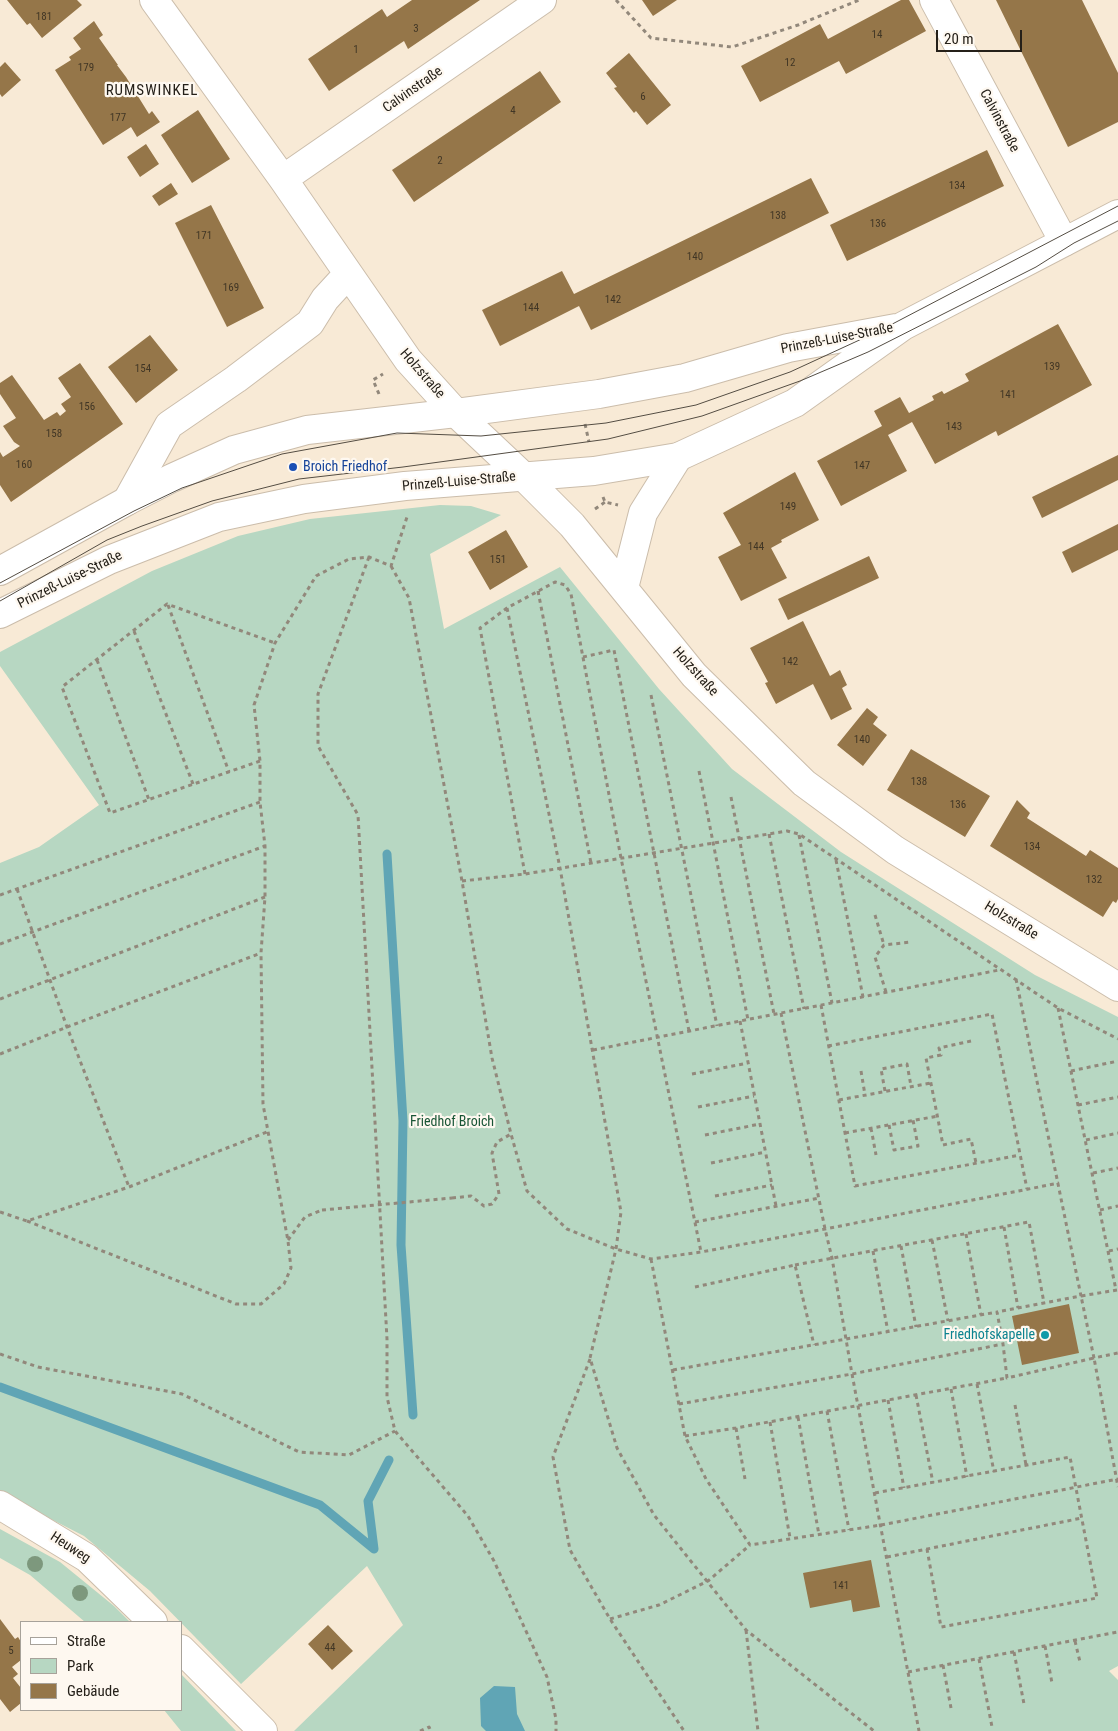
<!DOCTYPE html>
<html>
<head>
<meta charset="utf-8">
<style>
  body { margin:0 }
  #map { position:relative; width:1118px; height:1731px; overflow:hidden; background:#f8ead6; font-family:"Roboto Condensed",sans-serif }
  canvas { display:block }
  .legend { position:absolute; left:20px; top:1621px; width:162px; height:90px; box-sizing:border-box; background:#fef8f0; border:1px solid #a7a29a; margin:0; padding:6px 9px; list-style:none; font-size:15px; color:#252019 }
  .legend li { display:flex; align-items:center; gap:10px; height:25px }
  .legend b { width:25px; border:1px solid #a7a29a }
  .scale { position:absolute; left:936px; top:30px; width:86px; height:22px; box-sizing:border-box; border:2px solid #252019; border-top:0; padding-left:6px; font-size:15px; line-height:18px; white-space:nowrap; color:#252019; -webkit-text-stroke:4px #fef8f0; paint-order:stroke }
</style>
</head>
<body>
<div id="map">
<canvas width="1118" height="1731"></canvas>
<ul class="legend">
<li><b style="height:6px;background:#fff"></b>Straße</li>
<li><b style="height:14px;background:#b7d7c2"></b>Park</li>
<li><b style="height:14px;background:#957649"></b>Gebäude</li>
</ul>
<div class="scale">20 m</div>
</div>
<script>
const context = document.querySelector('canvas').getContext('2d');
context.lineJoin = 'round';
function paint(path, color) { context.fillStyle = color; context.fill(path, 'evenodd'); }
function stroke(path, color, width, dash) { context.strokeStyle = color; context.lineWidth = width; context.lineCap = dash ? 'butt' : 'round'; context.setLineDash(dash || []); context.stroke(path); }
function label(font, color, halo, rows, align = 'center') {
  context.font = font + ' "Roboto Condensed",sans-serif'; context.lineWidth = 4.5; context.setLineDash([]); context.textBaseline = 'middle'; context.strokeStyle = halo; context.fillStyle = color; for (const [text, x, y, turn = 0] of rows) {
    context.save(); context.translate(x, y); context.rotate((+turn || 0) * Math.PI / 180); context.textAlign = isNaN(turn) ? turn : align; if (halo) context.strokeText(text, 0, 0); context.fillText(text, 0, 0); context.restore();
  }
}
const green = new Path2D(`
  M440 505 471 506 501 515 430 554 444 629 560 567 659 689 732 769 841 852 1035 975 1118 1017V1666L1109 1671 1118 1680V1731H294L403 1625 367 1566 241 1684 150 1591 84 1536 0 1493V863L39 847 99 805 0 666V652L152 571 238 536 310 519Z
  M0 1529 60 1562 114 1606 130 1622H85L30 1575 0 1558Z
  M181 1674 236 1731H181L164 1710H181Z`);
const water = new Path2D(`
  M494 1686 515 1687 517 1714 525 1731H486L481 1726 480 1698Z`);
const stream = new Path2D(`
  M387 854 403 1121 401 1245 413 1415
  M0 1387 320 1505 374 1549
  M374 1549 368 1501 389 1460`);
const building = new Path2D(`
  M7 0H77L82 5 42 38 30 23 27 25Z
  M412 0H480L408 49 404 41 329 91 308 59 382 9 387 17Z
  M642 0H677L653 16Z
  M901 0H909L926 31 846 74 839 61 760 102 741 66 820 24 828 39Z
  M996 0H1082L1118 73V122L1068 147Z
  M94 21 103 35 99 38 118 65H117L126 77 149 114 152 111 160 122 137 137 131 127 103 145 55 70 71 60 69 57 81 49 73 38Z
  M629 53 671 105 647 125 636 111 634 113 614 88 617 87 606 73Z
  M5 62 21 80 2 97 0 94V67Z
  M540 71 561 102 414 202 392 170Z
  M198 110 230 159 192 183 161 135Z
  M146 144 159 164 140 177 127 157Z
  M987 150 1004 186 847 261 830 225Z
  M811 178 829 213 591 330 579 306 500 346 482 310 562 271 574 294Z
  M171 183 178 194 159 206 152 196Z
  M211 205 264 308 227 327 175 223Z
  M1058 324 1092 385 998 436 996 431 935 464 912 422 888 435 907 471 841 506 817 461 882 426 874 411 900 397 909 413 934 400 932 396 942 391 944 394 969 381 965 374Z
  M150 335 178 370 136 403 108 367Z
  M80 363 123 424 11 502 0 485V452L3 457 20 446 14 442 3 426 16 418 0 394V383L12 375 44 420 57 412 60 416 66 411 61 404 71 397 58 378Z
  M1118 455V480L1042 518 1032 497Z
  M795 472 819 520 781 540 782 542 771 548 787 578 741 601 718 557 741 545 723 513Z
  M1118 524V550L1072 573 1062 552Z
  M506 530 528 567 490 590 468 552Z
  M869 556 879 578 788 620 778 599Z
  M803 621 830 676 840 670 847 685 842 688 852 709 831 720 813 684 776 704 765 683 768 682 750 648Z
  M867 708 878 717 873 724 887 735 863 766 837 745Z
  M911 749 990 796 965 837 887 790Z
  M1017 800 1030 813 1027 818 1086 856 1090 850 1118 868V899L1116 903 1113 901 1103 917 990 846Z
  M1069 1304 1079 1353 1022 1365 1012 1316Z
  M871 1560 880 1607 853 1612 851 1600 810 1608 803 1573Z
  M0 1619 15 1639 18 1637 21 1642V1660L12 1667 18 1674 13 1678 21 1688V1703L10 1712 0 1699Z
  M328 1625 353 1651 332 1670 308 1644Z`);
const path = new Path2D(`
  M616 0 651 38 732 47 798 25 859 0
  M379 394 373 380 383 374
  M585 424 589 442
  M603 497 605 502 618 505
  M595 509 605 502
  M369 557 318 694V746L358 815 387 1339V1397L395 1431 468 1516 494 1561 547 1677 556 1719V1731
  M391 566 409 598 462 881 492 1058 511 1134 527 1191 567 1229 616 1249 651 1259 701 1252 825 1229 1059 1183
  M538 591 591 863
  M168 605 229 772
  M507 608 560 868 621 1212 616 1249 590 1358 617 1448 654 1515 746 1630 874 1731
  M134 631 193 784
  M583 657 614 650 689 1031
  M97 660 149 800
  M651 695 717 1026
  M260 761 110 813 62 687 167 604 275 643
  M699 771 748 1020
  M731 797 774 1014
  M769 834 804 1009
  M799 835 832 1003
  M836 860 863 997
  M525 874 480 628 507 608 555 582 565 585 571 594 621 858 701 1252
  M462 881 525 874 787 831 799 834 1058 1008 1118 1039
  M17 889 67 1027 129 1187
  M0 895 260 802
  M875 915 884 945
  M0 944 265 846
  M1016 979 1081 1296 997 1312 1003 1344 1007 1378 1094 1358 1118 1487
  M886 992 875 957 884 945 911 942
  M0 999 265 897
  M821 1005 855 1186 1020 1155
  M1058 1008 1116 1290
  M781 1013 825 1229 832 1258 852 1374 919 1731
  M740 1021 776 1206
  M971 1041 939 1048 941 1055 926 1058 943 1145 971 1139 976 1163
  M828 1046 992 1014 1027 1189
  M593 1050 999 970
  M0 1054 67 1027 261 953
  M861 1071 865 1095
  M1071 1071 1118 1061
  M692 1074 748 1063
  M885 1091 881 1069 907 1064 911 1086
  M839 1100 931 1083
  M1078 1105 1118 1097
  M698 1107 754 1096
  M889 1125 894 1150 918 1146 913 1120
  M871 1128 876 1155
  M845 1133 938 1116
  M705 1135 760 1124
  M1086 1140 1118 1133
  M711 1163 766 1152
  M1093 1173 1118 1168
  M715 1196 772 1185
  M452 1198 471 1196 484 1206 492 1204 499 1194 492 1153 497 1142 511 1134
  M1100 1210 1118 1206
  M0 1212 27 1221 129 1187 267 1132
  M27 1221 236 1304H261L284 1284 291 1268 288 1241 263 1104 261 953 265 897V846L260 802V761L254 705 275 643 316 576 349 559 369 557 391 566 408 514
  M695 1222 819 1198
  M1004 1227 1018 1308
  M966 1234 981 1315
  M288 1240 305 1217 322 1210
  M932 1240 948 1321
  M901 1246 916 1327
  M873 1251 888 1332
  M1109 1251 1118 1249
  M651 1259 685 1436 706 1479 750 1545 881 1525 1118 1479
  M795 1265 1029 1222 1044 1303
  M695 1287 795 1265 814 1345
  M1117 1290 1081 1296 1094 1358 1118 1353
  M0 1354 38 1367 182 1394 299 1452 349 1455 395 1431
  M590 1359 553 1457 570 1550 610 1619 684 1731
  M673 1370 997 1312
  M977 1384 994 1472
  M951 1389 967 1477
  M916 1395 933 1483
  M888 1400 904 1488
  M679 1404 852 1374 1003 1344
  M1015 1405 1026 1465
  M827 1411 849 1530
  M798 1417 819 1535
  M770 1422 790 1538
  M736 1428 745 1479
  M685 1436 736 1428 1007 1378
  M875 1493 1070 1457 1097 1598 941 1627 927 1549
  M887 1557 1082 1518
  M610 1619 659 1605 708 1581 750 1545
  M746 1630 758 1731
  M1075 1641 1080 1662
  M1045 1646 1052 1683
  M1014 1652 1024 1704
  M979 1659 992 1727
  M943 1665 951 1708
  M908 1672 1118 1632
  M420 1731 429 1727 431 1731`);
const street = new Path2D(`
  M154 0 283 179 408 360 456 413 524 477 572 525 694 675 804 783 895 850 1118 987
  M934 0 1064 242
  M283 179 542 0
  M127 501 169 425 236 379 310 323 325 299 348 274
  M624 588 643 513 678 457
  M0 1505 87 1558 153 1622
  M181 1649 263 1731`);
const secondary = new Path2D(`
  M0 571 127 501 172 478 234 450 307 430 456 413 599 394 685 378 788 348 896 328
  M0 614 109 560 219 517 304 499 405 486 594 471 678 457 795 403 903 326 1118 214`);
const tram = new Path2D(`
  M0 583 134 511 182 488 282 454 397 433 481 436 606 423 696 405 790 372 879 331 1118 206
  M0 601 107 540 142 526 212 501 299 479 403 467 608 439 702 416 800 381 868 352 1036 267 1074 243 1118 221`);
const pathBridge = new Path2D(`
  M322 1210 452 1198`);
const trees = [
  [35,1564],
  [80,1593]
];
const markers = [
  [293,467,5,"#1a4fb4"],
  [1045,1335,5,"#0f9aa8"]
];
const numberNames = [
  ["181",44,17],
  ["3",416,29],
  ["14",877,35],
  ["1",356,50],
  ["12",790,63],
  ["179",86,68],
  ["6",643,97],
  ["4",513,111],
  ["177",118,118],
  ["2",440,161],
  ["134",957,186],
  ["138",778,216],
  ["136",878,224],
  ["171",204,236],
  ["140",695,257],
  ["169",231,288],
  ["142",613,300],
  ["144",531,308],
  ["139",1052,367],
  ["154",143,369],
  ["141",1008,395],
  ["156",87,407],
  ["143",954,427],
  ["158",54,434],
  ["160",24,465],
  ["147",862,466],
  ["149",788,507],
  ["144",756,547],
  ["151",498,560],
  ["142",790,662],
  ["140",862,740],
  ["138",919,782],
  ["136",958,805],
  ["134",1032,847],
  ["132",1094,880],
  ["141",841,1586],
  ["44",330,1648],
  ["5",11,1651]
];
const streetNames = [
  ["Calvinstraße",413,90,-35],
  ["Calvinstraße",999,121,62],
  ["Prinzeß-Luise-Straße",837,339,-11],
  ["Holzstraße",422,374,49],
  ["Prinzeß-Luise-Straße",459,482,-5],
  ["Prinzeß-Luise-Straße",70,580,-26],
  ["Holzstraße",695,672,48],
  ["Holzstraße",1011,921,31],
  ["Heuweg",70,1548,33]
];
const transitNames = [
  ["Broich Friedhof",303,467]
];
const parkNames = [
  ["Friedhof Broich",452,1122]
];
const cultureNames = [
  ["Friedhofskapelle",1035,1335]
];
const neighbourhoodNames = [
  ["RUMSWINKEL",152,91]
];
paint(green, '#b7d7c2');
paint(water, '#60a5b5');
stroke(stream, '#60a5b5', 9);
paint(building, '#957649');
stroke(street, '#cbbdab', 30);
stroke(secondary, '#cbbdab', 30);
stroke(path, '#92887b', 3, [4, 4]);
stroke(street, '#fff', 28);
stroke(secondary, '#fff', 28);
stroke(tram, '#544d43', 1);
stroke(pathBridge, '#92887b', 3, [4, 4]);
context.fillStyle = '#7d987d';
for (const [x, y] of trees) { context.beginPath(); context.arc(x, y, 8, 0, 2 * Math.PI); context.fill(); }
for (const [x, y, r, color] of markers) { const dot = new Path2D(); dot.arc(x, y, r, 0, 2 * Math.PI); context.fillStyle = color; context.fill(dot); stroke(dot, '#fef8f0', 2); }
label('11px', '#413625', null, numberNames);
label('14px', '#252019', '#fef8f0', streetNames);
label('14px', '#164399', '#fef8f0', transitNames, 'left');
label('14px', '#185535', '#fef8f0', parkNames);
label('14px', '#0d838f', '#fef8f0', cultureNames, 'right');
context.letterSpacing = '1px';
label('15px', '#252019', '#fef8f0', neighbourhoodNames);
context.letterSpacing = '0px';
</script>
</body>
</html>
